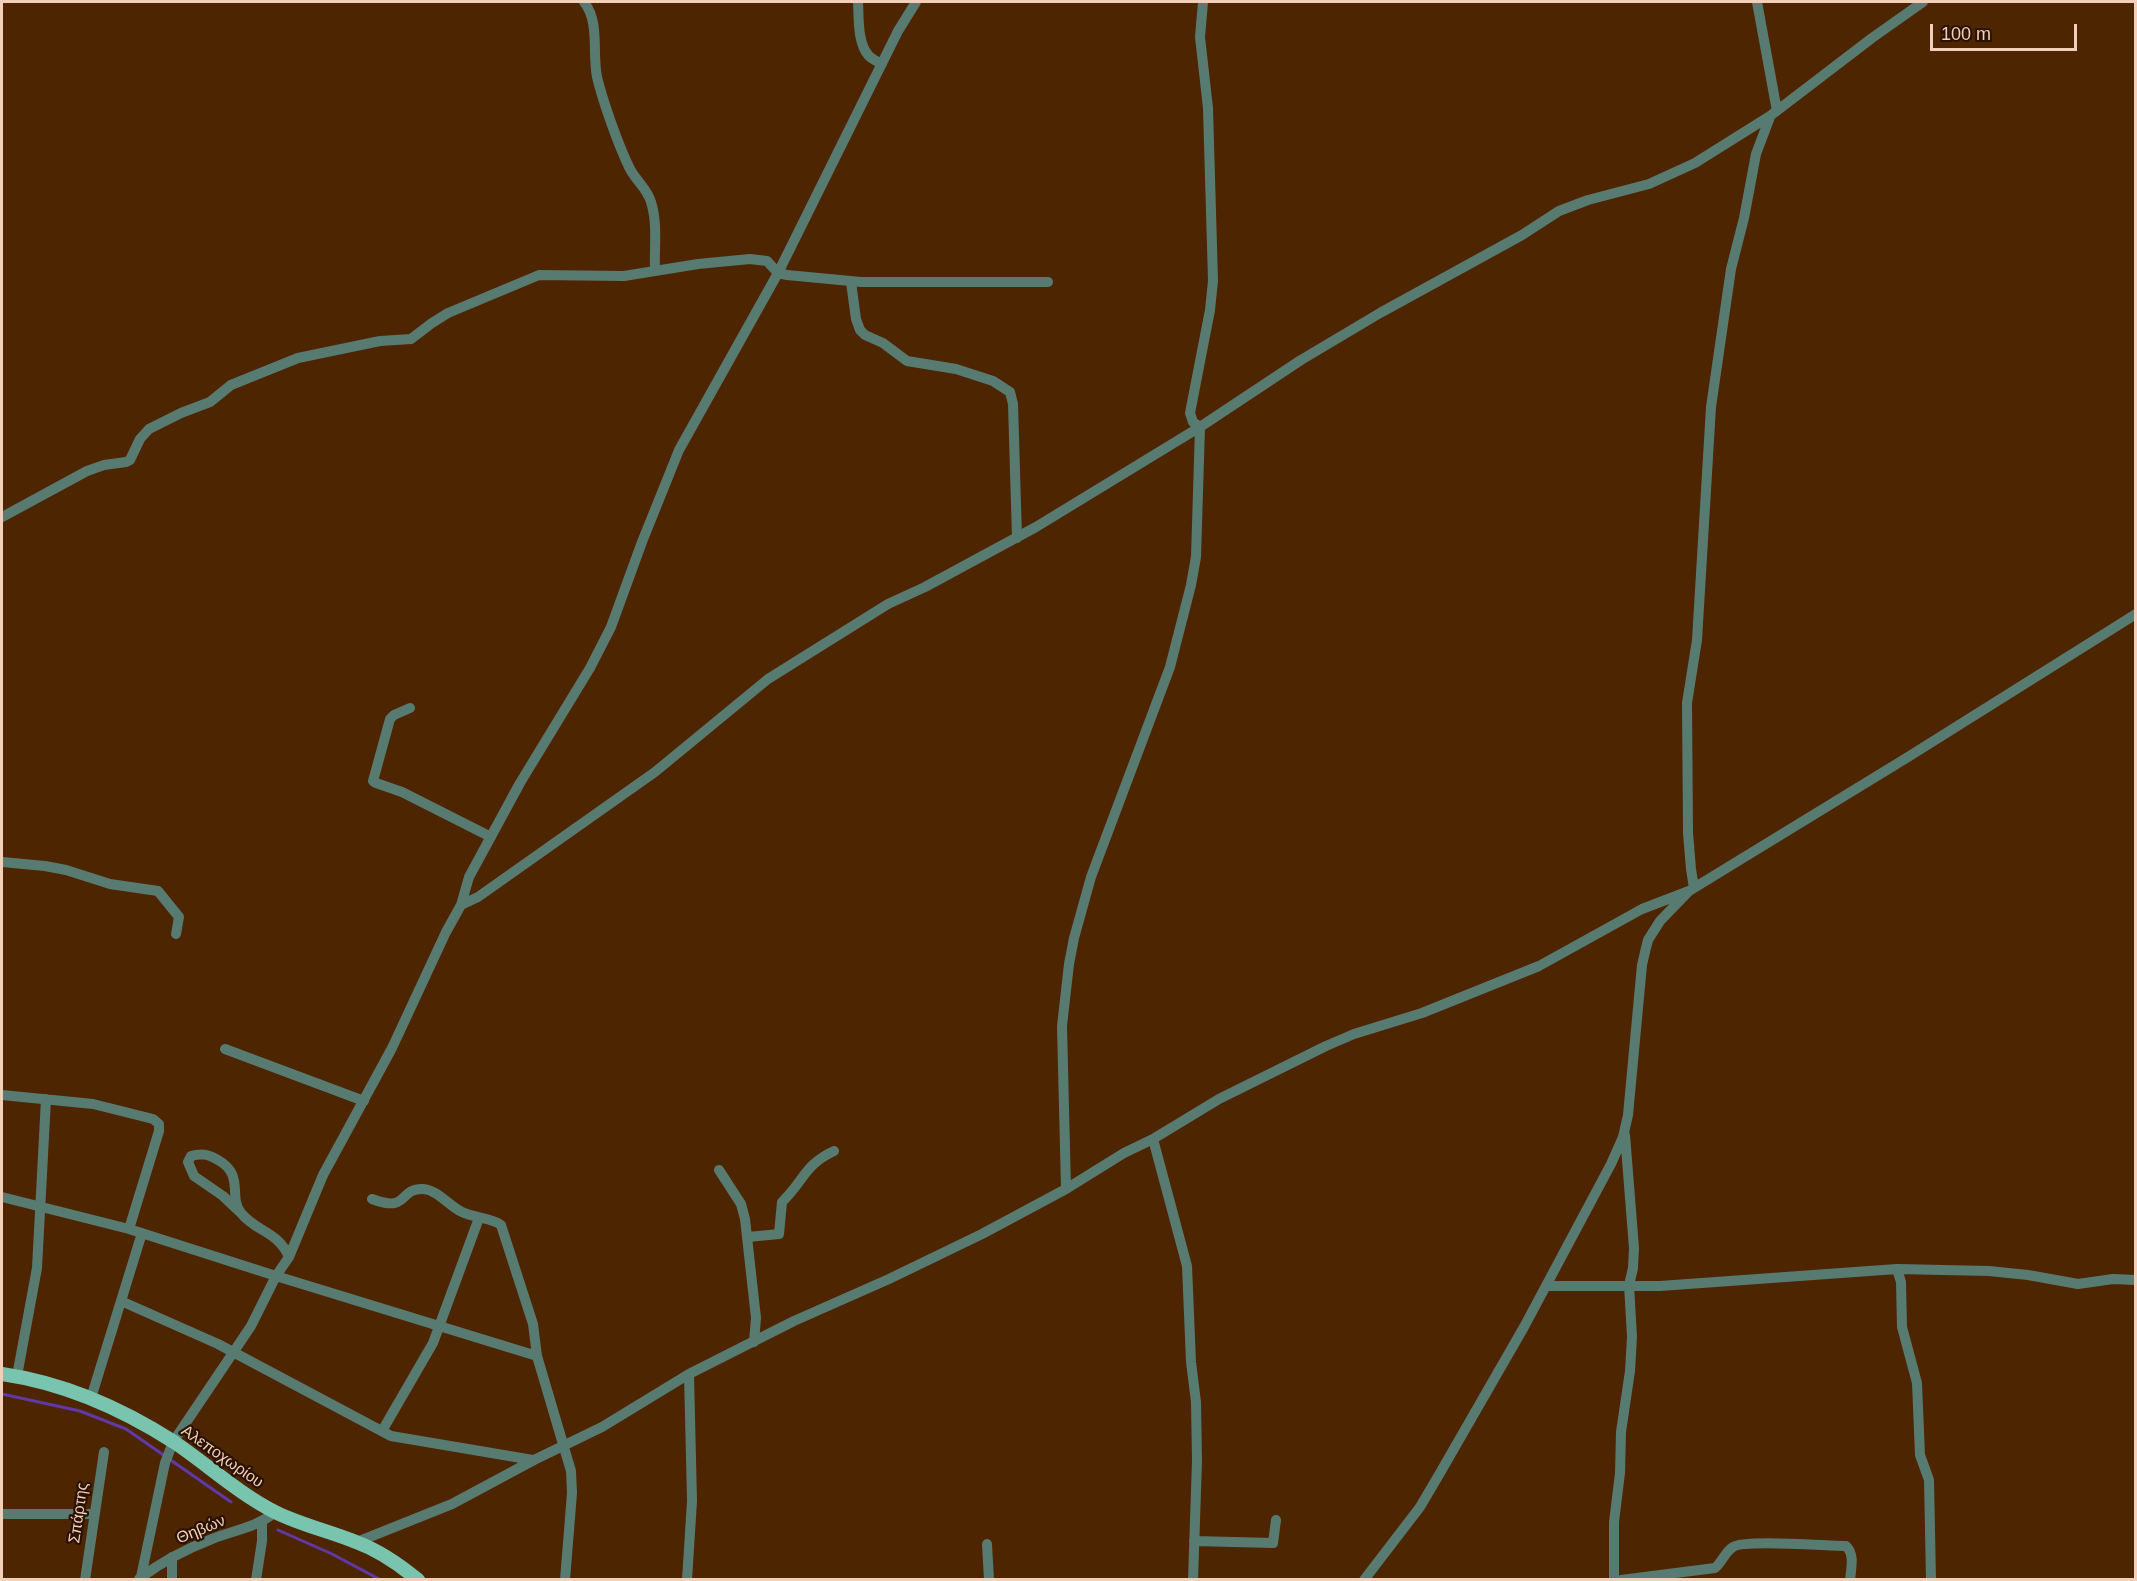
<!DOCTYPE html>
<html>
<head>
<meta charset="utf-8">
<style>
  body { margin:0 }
  #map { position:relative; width:2137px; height:1581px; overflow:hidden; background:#4e2501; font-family:Helvetica,sans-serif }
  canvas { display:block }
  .frame { position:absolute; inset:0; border:3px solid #f1cfb9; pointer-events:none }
  .scale { position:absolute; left:1930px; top:24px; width:147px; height:27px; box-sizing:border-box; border:3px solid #f1cfb9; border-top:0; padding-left:8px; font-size:18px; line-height:21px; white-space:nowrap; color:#f1cfb9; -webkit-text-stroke:4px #2a1202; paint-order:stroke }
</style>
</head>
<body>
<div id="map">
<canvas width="2137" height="1581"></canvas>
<div class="frame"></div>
<div class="scale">100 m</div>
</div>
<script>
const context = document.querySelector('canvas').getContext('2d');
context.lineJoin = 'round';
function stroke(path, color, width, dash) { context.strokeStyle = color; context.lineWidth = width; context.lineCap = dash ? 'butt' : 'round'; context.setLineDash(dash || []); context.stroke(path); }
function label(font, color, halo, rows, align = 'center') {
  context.font = font + ' Helvetica,sans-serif'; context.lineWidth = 4.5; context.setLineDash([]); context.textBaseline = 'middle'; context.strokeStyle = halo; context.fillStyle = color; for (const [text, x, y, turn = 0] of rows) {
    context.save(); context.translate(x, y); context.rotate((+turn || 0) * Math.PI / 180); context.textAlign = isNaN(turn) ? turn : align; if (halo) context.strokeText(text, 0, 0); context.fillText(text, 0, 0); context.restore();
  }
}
const stream = new Path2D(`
  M2 1394 80 1411 126 1429 231 1502
  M278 1530 332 1554 381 1580`);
const minor = new Path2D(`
  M584 2C600 22 592 52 597 77 603 102 618 144 629 167 635 180 647 188 651 202 658 224 654 248 655 271
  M858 2C859 17 857 43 869 56 872 59 878 62 882 64
  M1757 2 1777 111
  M851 282 856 319 860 330 865 335 883 343 907 361 956 369 993 381 1010 392 1013 404 1017 538
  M2 517 87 471 104 465 126 462 130 460 140 439 149 429 181 413 210 402 231 385 298 358 380 341 411 339 432 323 448 313 539 275 624 276 698 264 750 259 767 261 778 273 787 275 861 282H1048
  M410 708 394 715 390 719 373 781 376 783 402 792 491 837
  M2 862 45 866 66 870 110 884 158 891 179 917 176 934
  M1694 888 1691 869 1688 833 1687 703 1697 640 1711 407 1731 269 1744 218 1756 154 1770 117
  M461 905 478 897 655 772 768 679 888 604 925 587 1036 527 1200 427 1301 360 1380 313 1522 235 1559 211 1588 200 1649 184 1695 163 1770 116 1872 38 1923 2
  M225 1049 364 1101
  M2 1095 93 1104 153 1119 159 1124V1131L129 1229
  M1153 1139 1187 1266 1191 1362 1196 1402 1197 1461 1193 1580
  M719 1170 741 1204 745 1219 756 1318 754 1342
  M1066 1189 1062 1026 1069 964 1074 938 1091 877 1170 667 1191 585 1196 557 1200 427 1193 422 1190 413 1210 310 1213 281 1208 108 1200 37 1203 2
  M2 1197 129 1229 276 1276 537 1356
  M372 1199C409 1213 398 1189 422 1189 437 1189 449 1206 462 1212 472 1217 495 1219 501 1225L533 1324 537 1356 571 1471 572 1493 565 1580
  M240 1212 223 1196 194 1176 188 1162 191 1156C201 1153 208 1154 218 1160 245 1175 228 1197 241 1213 256 1232 278 1231 289 1257
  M748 1237 779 1234 782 1202C804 1181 804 1165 834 1151
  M1897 1269 1901 1282 1902 1327 1917 1383 1920 1455 1929 1480 1931 1580
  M1547 1286H1660L1897 1269 1989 1271 2028 1275 2078 1284 2113 1279 2136 1280
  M121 1301 218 1344 391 1436 533 1460
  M17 1376 37 1268 46 1099
  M91 1398 142 1233
  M382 1431 433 1343 479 1218
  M2 1514H94
  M1194 1541 1273 1543 1276 1520
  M357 1542 452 1504 534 1460 602 1427 689 1374 794 1321 889 1279 982 1234 1066 1189 1124 1153 1153 1139 1219 1099 1326 1046 1354 1034 1422 1013 1539 966 1642 909 1689 891
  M987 1544 989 1580
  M141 1577 165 1463 173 1442 251 1326 276 1276 289 1257 323 1175 392 1048 446 932 461 905 469 877 520 783 590 668 611 627 642 542 679 450 778 273 898 31 916 2
  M139 1579C161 1562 186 1549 212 1539 235 1530 255 1528 276 1512
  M85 1580 104 1452
  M172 1580V1557
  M256 1580 262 1541V1523
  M687 1580 692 1501 689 1374
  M1364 1580 1420 1507 1440 1473 1524 1327 1611 1164 1623 1137 1628 1115 1642 965 1645 952 1648 940 1660 921 1689 891 1908 757 2136 614
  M1614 1580V1522L1620 1473 1621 1432 1630 1371 1632 1337 1629 1285 1633 1268 1634 1248 1625 1135
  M1621 1580 1715 1568C1722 1562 1725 1552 1733 1547 1744 1539 1827 1546 1846 1546 1855 1554 1851 1569 1850 1580`);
const major = new Path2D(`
  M2 1374C64 1383 121 1408 174 1442 208 1465 238 1493 275 1512 301 1525 329 1531 356 1542 378 1550 400 1565 418 1580`);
const streetNames = [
  ["Αλεποχωρίου",222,1457,35],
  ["Σπάρτης",79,1513,-82],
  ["Θηβών",201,1530,-22]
];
stroke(stream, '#6039a8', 3);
stroke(minor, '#587b71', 10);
stroke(major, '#78c4af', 14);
label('16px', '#f1cfb9', '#2a1202', streetNames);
</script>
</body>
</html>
